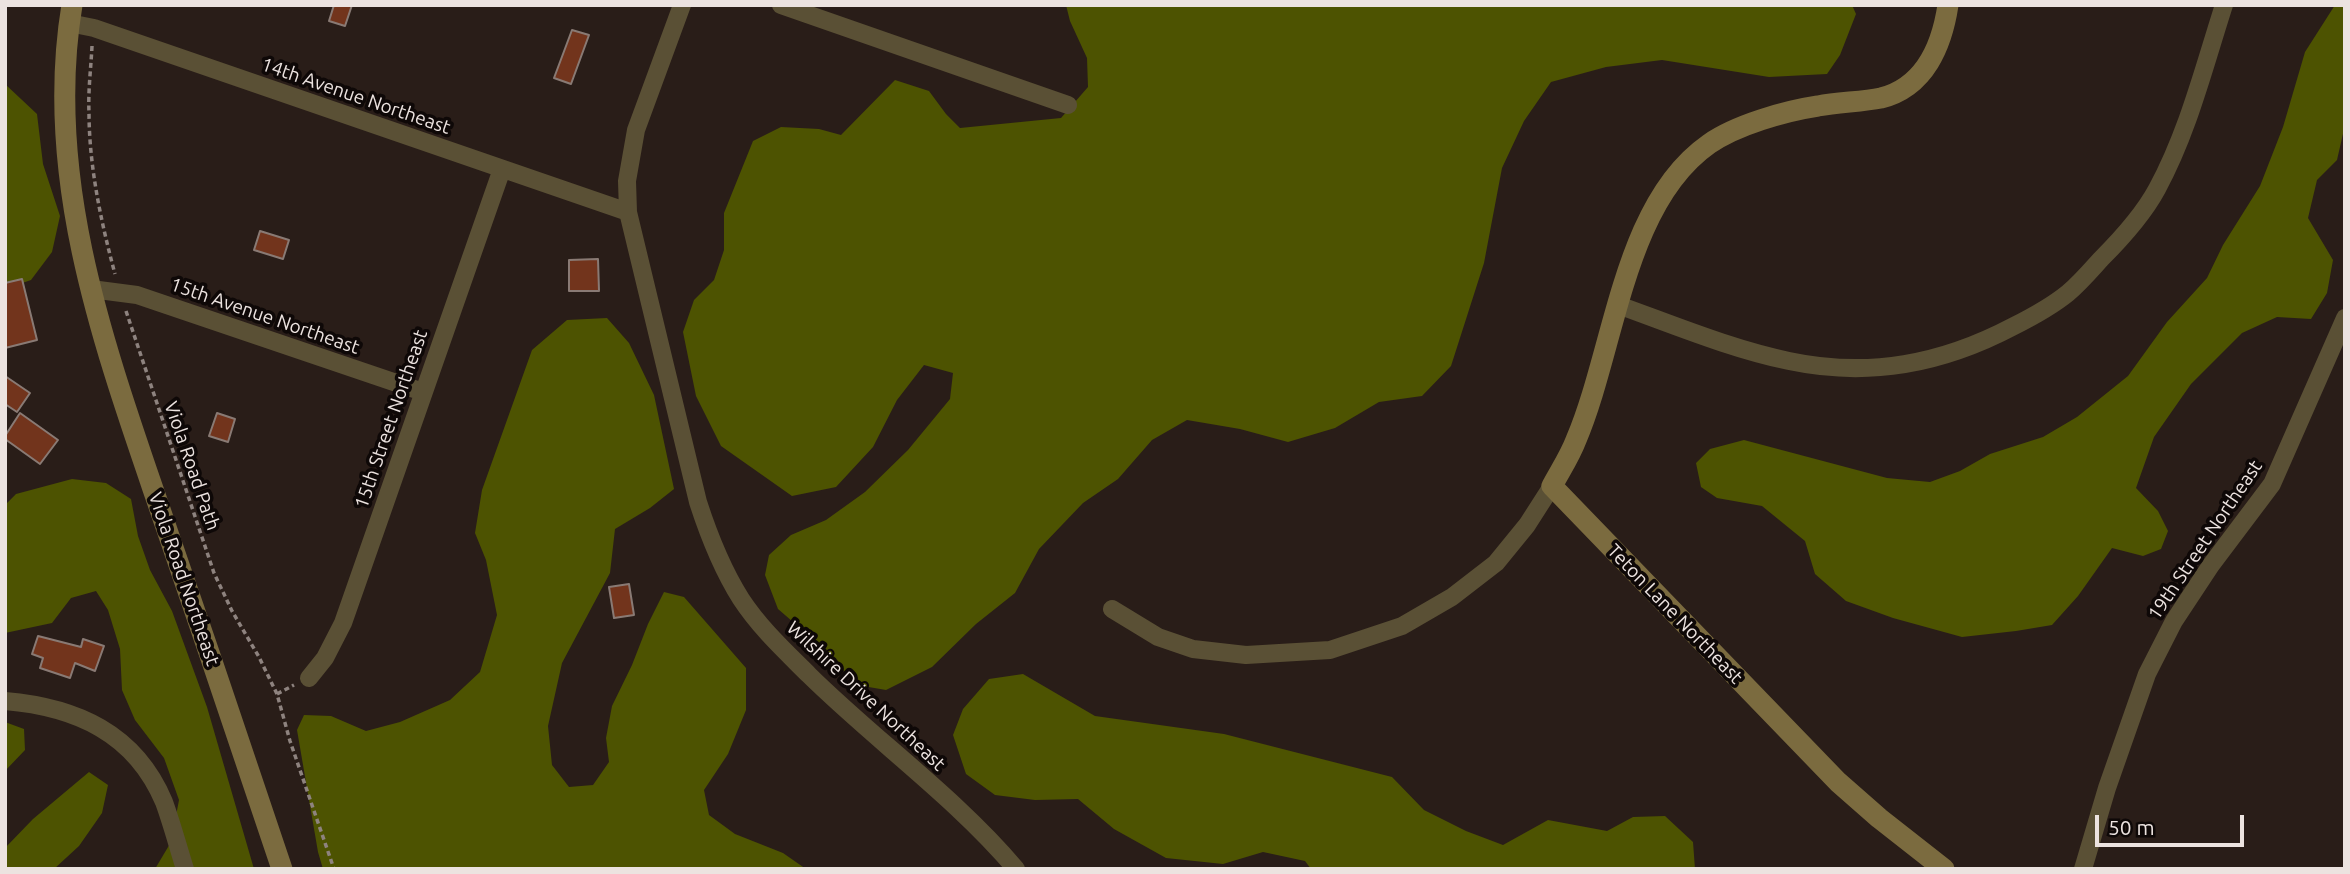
<!DOCTYPE html>
<html>
<head>
<meta charset="utf-8">
<style>
  body { margin:0 }
  #map { position:relative; width:2350px; height:874px; overflow:hidden; background:#291d18; font-family:Ubuntu,sans-serif }
  canvas { display:block }
  .frame { position:absolute; inset:0; border:7px solid #ece3e0; pointer-events:none }
  .scale { position:absolute; left:2095px; top:815px; width:149px; height:32px; box-sizing:border-box; border:4px solid #ece3e0; border-top:0; padding-left:9px; font-size:21px; line-height:24px; white-space:nowrap; color:#ece3e0; -webkit-text-stroke:5px #0e0807; paint-order:stroke }
</style>
</head>
<body>
<div id="map">
<canvas width="2350" height="874"></canvas>
<div class="frame"></div>
<div class="scale">50 m</div>
</div>
<script>
const context = document.querySelector('canvas').getContext('2d');
context.lineJoin = 'round';
function paint(path, color) { context.fillStyle = color; context.fill(path, 'evenodd'); }
function stroke(path, color, width, dash) { context.strokeStyle = color; context.lineWidth = width; context.lineCap = dash ? 'butt' : 'round'; context.setLineDash(dash || []); context.stroke(path); }
function label(font, color, halo, rows, align = 'center') {
  context.font = font + ' Ubuntu,sans-serif'; context.lineWidth = 7; context.setLineDash([]); context.textBaseline = 'middle'; context.strokeStyle = halo; context.fillStyle = color; for (const [text, x, y, turn = 0] of rows) {
    context.save(); context.translate(x, y); context.rotate((+turn || 0) * Math.PI / 180); context.textAlign = isNaN(turn) ? turn : align; if (halo) context.strokeText(text, 0, 0); context.fillText(text, 0, 0); context.restore();
  }
}
const forest = new Path2D(`
  M1066 5H1852L1856 14 1840 55 1827 74 1769 77 1662 60 1606 67 1551 82 1524 121 1502 168 1484 263 1451 366 1422 396 1379 402 1335 428 1288 442 1240 429 1187 420 1152 440 1118 479 1083 503 1039 549 1015 593 976 624 932 667 886 690 857 685 822 647 778 609 765 575 769 555 791 535 826 520 865 492 908 450 950 399 953 373 924 365 897 400 873 447 836 487 792 496 721 446 696 396 683 332 694 300 714 280 724 250V213L753 141 781 127 819 129 841 135 895 80 929 91 946 114 960 128 1061 118 1088 87 1087 58 1070 21Z
  M2335 5H2345V125L2337 160 2317 180 2308 218 2333 260 2327 293 2311 319 2277 317 2242 333 2191 384 2154 437 2136 488 2158 511 2168 531 2161 549 2143 556 2112 548 2078 596 2052 625 2016 631 1962 637 1893 618 1846 601 1815 574 1805 541 1762 506 1717 498 1701 487 1696 463 1710 449 1744 440 1887 478 1930 482 1960 471 1990 454 2043 437 2077 417 2128 376 2167 322 2207 278 2223 245 2260 186 2283 127 2305 52Z
  M5 84 37 114 43 164 60 216 52 252 31 280 5 289Z
  M607 318 629 343 654 395 674 489 650 508 615 529 610 573 562 663 548 726 552 765 569 787 593 785 609 762 606 738 612 706 632 665 648 624 664 592 684 597 746 668V710L728 754 704 790 709 815 735 834 783 853 806 869H323L318 852 297 730 304 715 331 716 366 731 400 722 450 700 480 672 497 615 486 560 475 533 482 490 532 350 567 320Z
  M72 479 106 483 131 499 138 536 150 570 172 611 207 707 254 869H155L171 842 179 800 164 758 135 720 122 690 120 649 108 610 96 591 71 598 52 623 5 633V505L16 494Z
  M1023 674 1095 716 1224 734 1392 777 1424 810 1466 831 1503 845 1548 820 1607 831 1633 817 1665 816 1693 842 1695 869H1311L1305 861 1263 852 1223 864 1166 858 1114 829 1078 799 1035 800 995 795 966 774 953 735 963 709 989 679Z
  M5 722 24 729 25 750 5 771Z
  M89 772 108 785 102 813 79 846 54 869H5V848L33 819Z`);
const building = new Path2D(`
  M334 5H352L345 26 329 21Z
  M572 30 589 35 571 84 554 78Z
  M260 231 289 240 283 259 254 250Z
  M598 259 599 291H569V260Z
  M22 279 37 340 5 348V283Z
  M5 376 30 393 17 412 5 404Z
  M20 413 58 440 40 464 5 439V436Z
  M217 413 235 419 228 442 209 436Z
  M629 584 634 615 614 618 609 587Z
  M38 636 81 647 83 639 104 646 95 671 75 663 70 678 40 668 43 658 32 654Z`);
const path = new Path2D(`
  M92 46C91 68 88 90 89 112 89 166 101 222 115 274
  M126 311 214 573 232 611 259 657 277 694 290 741 334 869
  M277 694 294 685`);
const street = new Path2D(`
  M682 5 636 130 627 181 628 212 698 502C709 536 722 569 741 599 760 628 785 651 809 675 876 741 955 797 1016 869
  M781 5 1068 105
  M69 23 94 28 628 212
  M91 289 137 295 423 392
  M1618 305C1674 325 1731 349 1789 361 1869 378 1942 364 2014 326 2032 317 2052 306 2068 293 2080 283 2091 270 2101 259 2122 238 2143 215 2157 189 2188 132 2204 67 2224 5
  M1112 609 1158 637 1193 649 1246 655 1330 650 1402 626 1452 597 1496 563 1527 525 1552 486
  M309 678 325 658 343 623 502 169
  M5 701C76 707 135 733 164 802 172 824 178 847 185 869
  M2083 869 2107 788 2147 674 2174 621 2211 565 2272 484 2345 318`);
const secondary = new Path2D(`
  M72 5C42 185 109 359 166 527 205 641 244 754 282 869
  M1944 869 1879 818 1838 782 1552 486C1560 471 1570 456 1576 440 1615 349 1623 204 1709 144 1736 125 1785 111 1818 106 1839 102 1861 102 1881 98 1925 87 1942 45 1948 5`);
const streetNames = [
  ["14th Avenue Northeast",356,96,19],
  ["15th Avenue Northeast",265,316,19],
  ["15th Street Northeast",391,419,-71],
  ["Viola Road Path",192,466,71],
  ["19th Street Northeast",2205,540,-56],
  ["Viola Road Northeast",184,579,71],
  ["Teton Lane Northeast",1675,614,46],
  ["Wilshire Drive Northeast",866,696,43]
];
paint(forest, '#4d5301');
paint(building, '#72341c');
stroke(building, '#897a74', 2);
stroke(path, '#8e837f', 3.5, [5, 3.5]);
stroke(street, '#5a5035', 18);
stroke(secondary, '#7b6b3f', 21);
label('19px', '#ece3e0', '#0e0807', streetNames);
</script>
</body>
</html>
